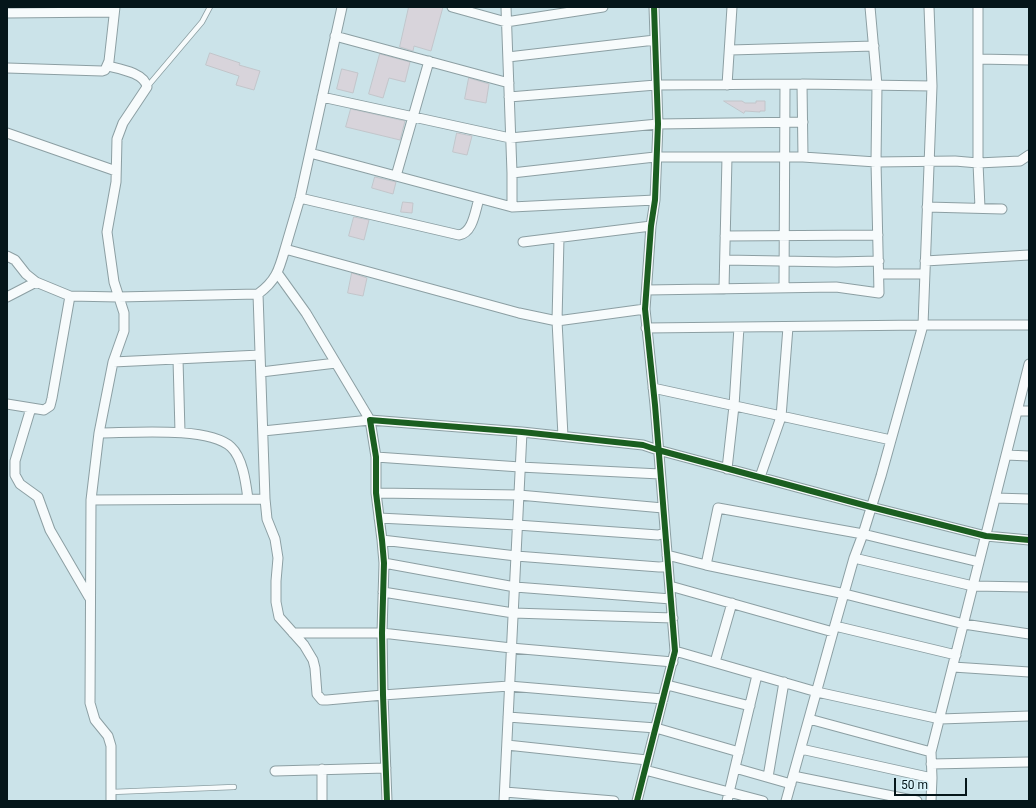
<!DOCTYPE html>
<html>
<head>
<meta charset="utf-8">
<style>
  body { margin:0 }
  #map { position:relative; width:1036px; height:808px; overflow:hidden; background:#cbe3e9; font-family:Roboto,sans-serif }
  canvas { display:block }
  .frame { position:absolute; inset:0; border:8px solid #05161a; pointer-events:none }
  .scale { position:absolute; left:894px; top:778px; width:73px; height:18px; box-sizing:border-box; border:2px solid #05161a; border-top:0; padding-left:5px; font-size:12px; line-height:14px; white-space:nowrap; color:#05161a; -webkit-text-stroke:3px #daf4fb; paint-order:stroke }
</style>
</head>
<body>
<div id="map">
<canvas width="1036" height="808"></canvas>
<div class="frame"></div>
<div class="scale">50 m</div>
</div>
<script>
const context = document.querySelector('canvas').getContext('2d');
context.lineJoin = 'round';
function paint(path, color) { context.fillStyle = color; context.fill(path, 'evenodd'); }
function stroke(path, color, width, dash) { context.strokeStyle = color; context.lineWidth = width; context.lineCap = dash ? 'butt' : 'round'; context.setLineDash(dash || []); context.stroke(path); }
const building = new Path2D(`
  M409 7H443L431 51 414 46 413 51 400 47Z
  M210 53 240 63 239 65 260 71 254 90 236 85 239 76 206 65Z
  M380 54 410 62 405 82 389 78 383 98 369 94Z
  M342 69 358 73 353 93 337 89Z
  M469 78 489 84 486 103 465 99Z
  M724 101H742L745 103H756V101H765V111H760V112L745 111 744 113Z
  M351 109 405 121 400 140 346 127Z
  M457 133 472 136 467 155 453 152Z
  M375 177 396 182 393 194 372 188Z
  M403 202 413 203 412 213 401 212Z
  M354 217 369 220 364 240 349 236Z
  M352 273 367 278 363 296 348 293Z`);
const service = new Path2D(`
  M147 87 202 22 210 7
  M112 792 234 787`);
const minor = new Path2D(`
  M342 7 300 198 285 249 519 313 557 321 645 309
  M452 7 506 22 603 7
  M929 7 932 86 923 325H1029
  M978 7V163L980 208
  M7 13 114 12
  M335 36 509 83
  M730 50 874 46
  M508 57 655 40
  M978 59 1029 60
  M108 66C120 69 145 73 147 87L123 123 117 139 116 182 107 232 114 282 124 313V331L113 362 99 433 91 500 90 703 95 720 108 736 111 746V801
  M7 68 102 71 105 70 109 61 115 7
  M802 84 803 157
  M727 85 732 7
  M322 97 510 138 658 124 803 122
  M509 97 656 85 802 84 932 86
  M7 133 116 171
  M310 153 512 207V173L506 7
  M512 173 655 157H803L876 162 955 161 978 163 1020 161 1029 155
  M396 176 429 61
  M300 198 459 235C473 233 475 211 479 199
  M512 207 655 200
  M927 207 1002 209
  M725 236 878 235
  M559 238 557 321 563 436
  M523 242 651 226
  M7 256 15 260 26 274 36 282 70 296 118 297 258 294C276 281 279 270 285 249
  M725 260 836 262 879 261
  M925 261 1029 255
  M879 274H925
  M784 288 785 85
  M724 289 727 157
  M647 290 836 287 879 293 876 162 877 85 870 7
  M258 294 265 499 267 519 275 539 278 558 276 581V602L279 617 304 645 313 660 315 668 317 694 322 700H327L383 695 509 686 663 699
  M7 297 36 282
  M646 328 923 325 881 476 863 534 854 558 833 632 670 586
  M178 359 180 432
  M113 362 260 355
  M261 372 336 363
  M653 388 891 440
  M7 404 44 410 50 406 52 398 70 296
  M31 408 15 461V475L20 484 38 497 50 530 89 597
  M1017 411H1029
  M263 431 370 420 306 313 278 274
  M99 433C130 433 208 426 231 447 243 458 246 484 248 499
  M1006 455 1029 456
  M376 457 520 467 660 474
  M727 469 734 406 739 327
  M760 477 781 417 788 327
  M376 493 519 495 663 508
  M995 498 1029 499
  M91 500 265 499
  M379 518 517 525 658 535 665 533
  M382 540 516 556 659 567 668 566
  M667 555 706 565 845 594 964 624 1029 634
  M854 558 973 586 1029 587
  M384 563 515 587 671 599
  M706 565 718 508 863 534 979 562
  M383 592 513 613 673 618
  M835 626 956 655
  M293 633H382L511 648 673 662
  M675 651 817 692 940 719 1029 716
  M715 662 732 603
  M953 667 1029 672
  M667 685 750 706
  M508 717 656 728 739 752
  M809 719 931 752
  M507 745 647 760
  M801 749 932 778
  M931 764 1029 762
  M735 768 791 784
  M645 770 763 801
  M275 771 386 768
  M793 776 917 801
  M768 777 784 682
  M505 792 614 801
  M322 801V769
  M387 801 383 695 382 633 384 563 382 540 376 493V457L370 420 522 432 643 445 658 450 871 507 986 536 1029 540
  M504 801 522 432
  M637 801 675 651 655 405 645 309 651 226 655 200 658 124 654 7
  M727 801 757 675
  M786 801 833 632
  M931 801 932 778 931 752 1029 364`);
const cycleway = new Path2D(`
  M387 801 383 695 382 633 384 563 382 540 376 493V457L370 420 522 432 643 445 658 450 871 507 986 536 1029 540
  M637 801 675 651 655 405 645 309 651 226 655 200 658 124 654 7`);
paint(building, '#d8d4db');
stroke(building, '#c2c5ca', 1);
stroke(service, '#8c9fa3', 6);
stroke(minor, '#8c9fa3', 11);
stroke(service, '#f7fbfc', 4.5);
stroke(minor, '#f7fbfc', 9);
stroke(cycleway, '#1b5e20', 6);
</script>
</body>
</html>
